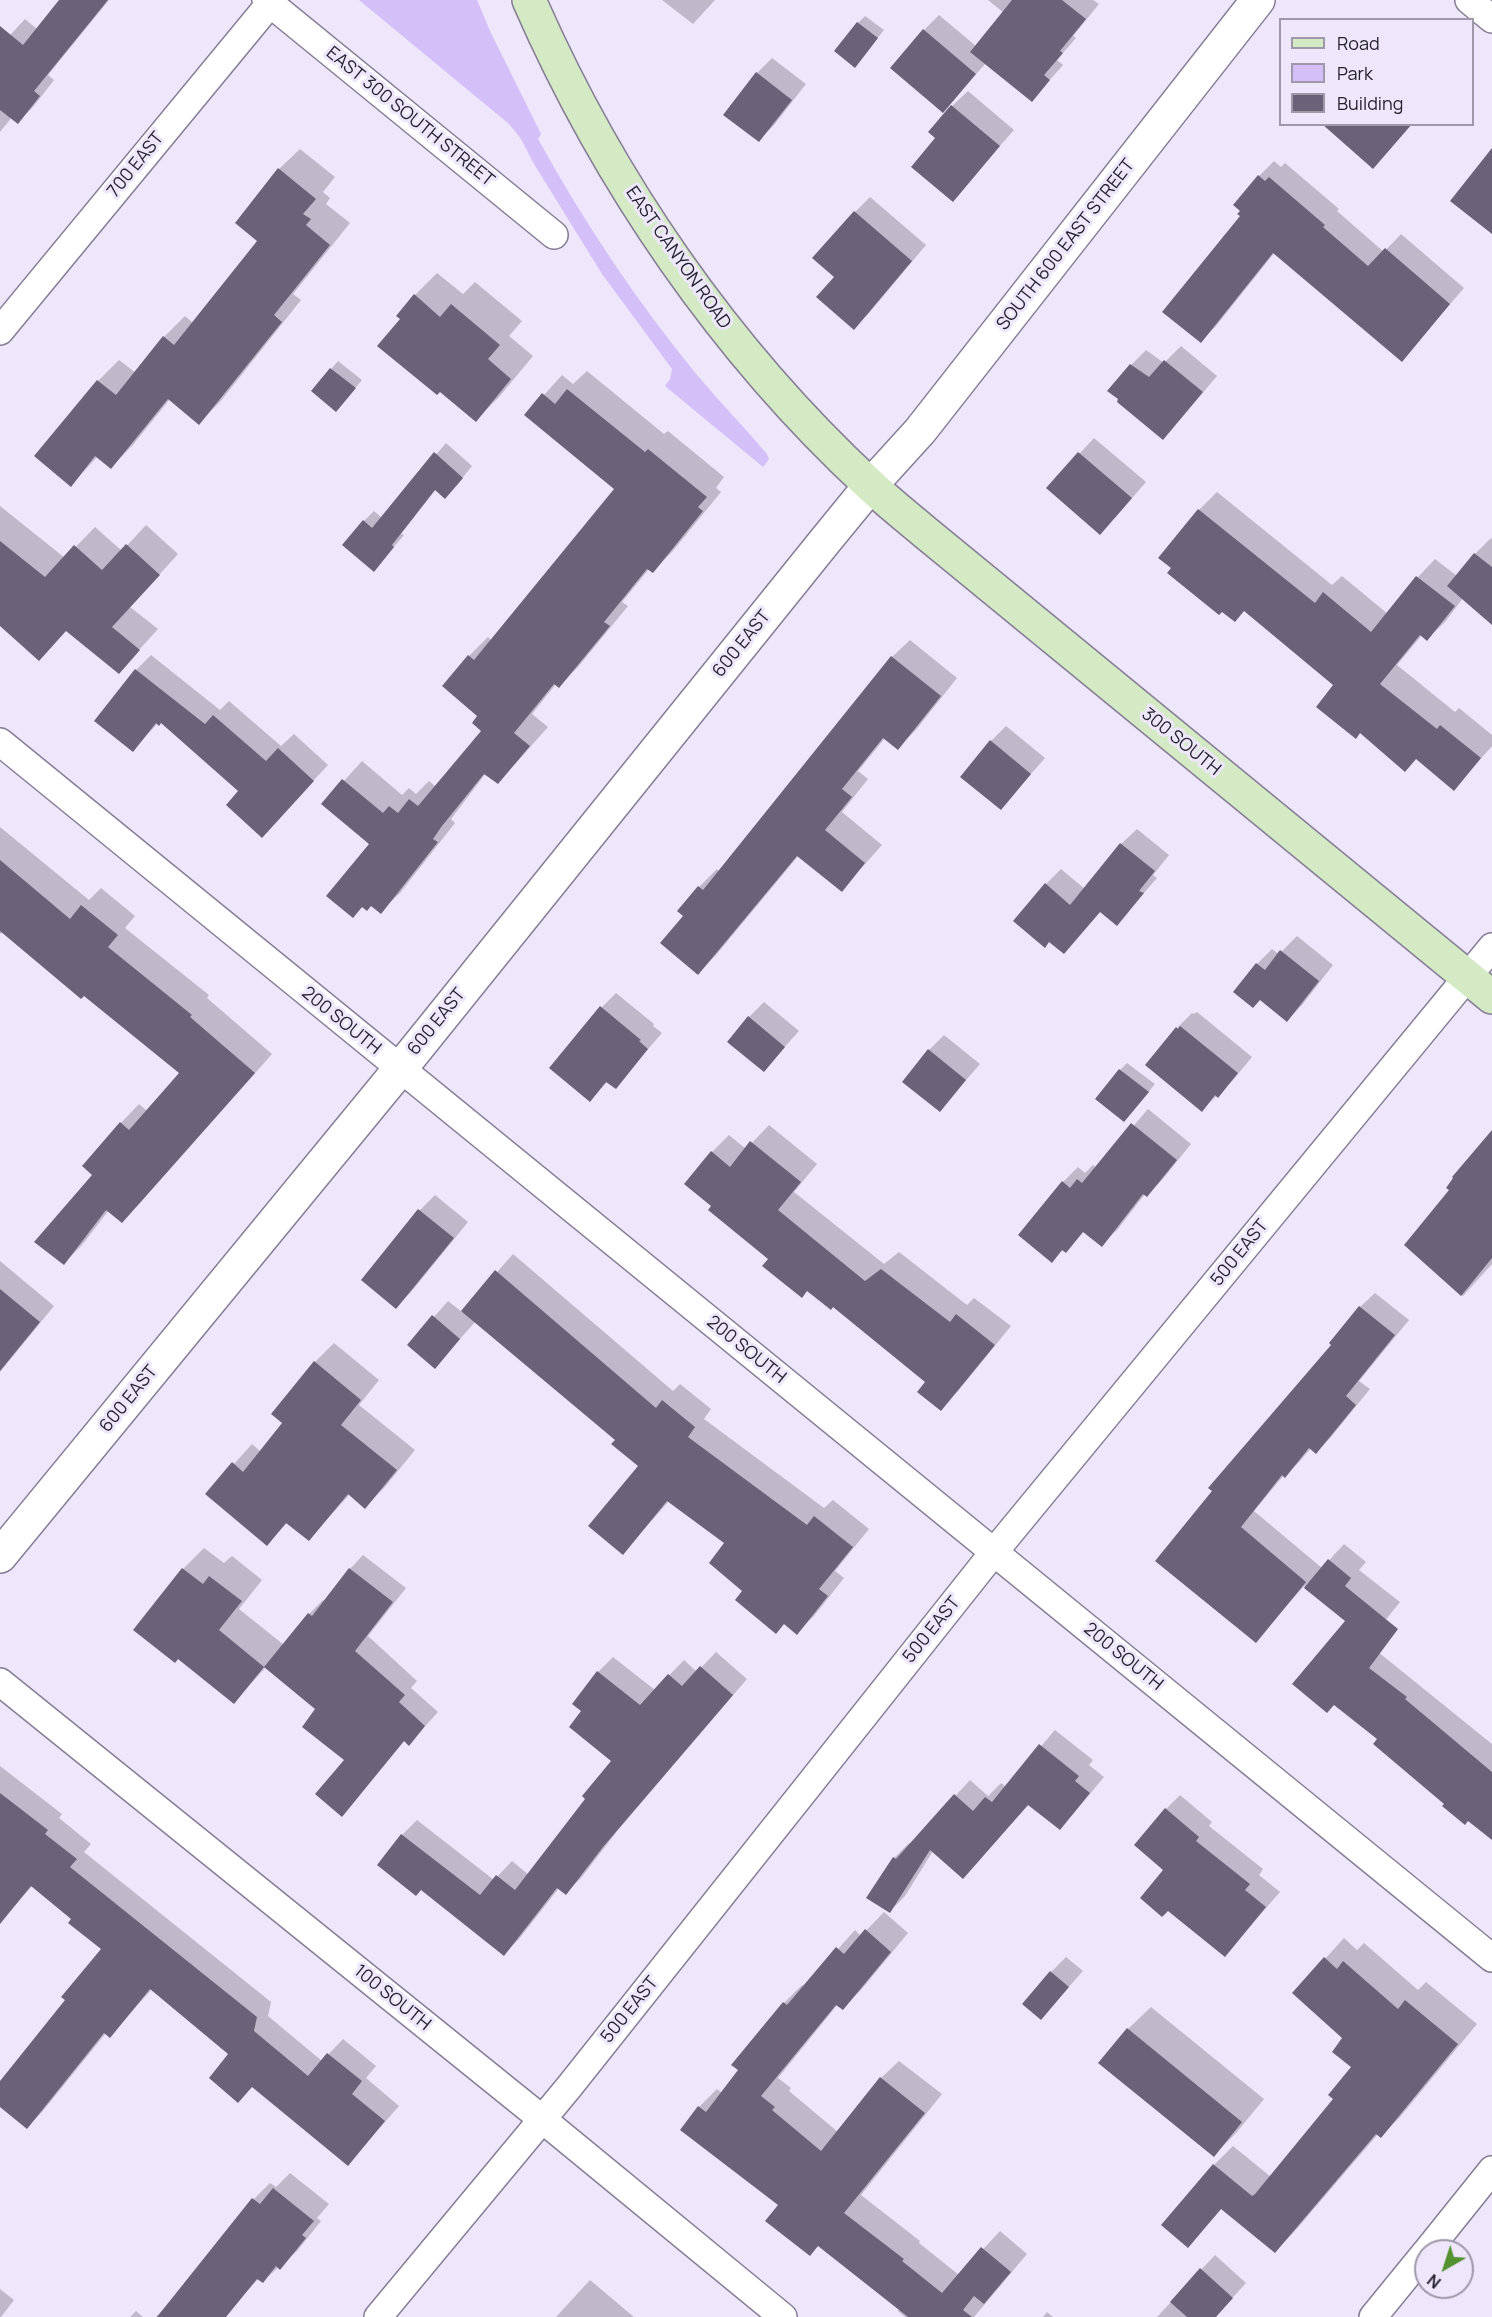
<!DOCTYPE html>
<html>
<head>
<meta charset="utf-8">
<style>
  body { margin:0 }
  #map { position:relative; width:1492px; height:2317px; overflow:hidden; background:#eee7fc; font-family:Manrope,sans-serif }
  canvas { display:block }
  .legend { position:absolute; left:1279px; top:18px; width:195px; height:108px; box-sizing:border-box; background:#eee7fc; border:2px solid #9e98a9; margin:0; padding:8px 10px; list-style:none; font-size:18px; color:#25222c }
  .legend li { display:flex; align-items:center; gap:12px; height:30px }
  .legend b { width:30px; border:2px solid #9e98a9 }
  .north { position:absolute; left:1414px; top:2239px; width:60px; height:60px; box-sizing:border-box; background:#eee7fc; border:2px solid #9e98a9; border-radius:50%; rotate:219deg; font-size:16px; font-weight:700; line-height:24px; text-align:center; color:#25222c }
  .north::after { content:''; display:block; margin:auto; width:21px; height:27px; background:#549131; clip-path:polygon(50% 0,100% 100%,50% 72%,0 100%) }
</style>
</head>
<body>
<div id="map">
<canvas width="1492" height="2317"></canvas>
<ul class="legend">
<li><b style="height:8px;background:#d3eac5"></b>Road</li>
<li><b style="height:16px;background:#d4bff9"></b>Park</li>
<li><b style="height:16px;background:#6a6279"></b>Building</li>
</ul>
<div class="north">N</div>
</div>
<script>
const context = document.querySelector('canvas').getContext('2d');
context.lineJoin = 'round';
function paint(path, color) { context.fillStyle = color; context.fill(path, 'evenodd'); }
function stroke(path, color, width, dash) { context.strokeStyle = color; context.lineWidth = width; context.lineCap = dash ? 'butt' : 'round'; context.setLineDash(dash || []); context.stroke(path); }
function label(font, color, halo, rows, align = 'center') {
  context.font = font + ' Manrope,sans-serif'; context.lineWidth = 6; context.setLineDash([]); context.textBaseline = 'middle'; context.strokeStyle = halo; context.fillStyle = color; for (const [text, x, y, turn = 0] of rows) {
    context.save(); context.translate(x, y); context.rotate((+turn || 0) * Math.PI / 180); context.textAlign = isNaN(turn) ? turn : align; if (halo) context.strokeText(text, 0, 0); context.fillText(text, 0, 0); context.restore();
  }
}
const green = new Path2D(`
  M359 0H477L490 31 541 134 538 139C584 222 637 302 697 375 720 402 744 427 767 454L769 459 763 467 665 386 670 379 672 369 602 274 534 164 521 139 509 124Z`);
const shadow = new Path2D(`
  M61 0H109L48 75 54 80 33 107 18 122 12 117 0 132V46L25 19 37 29Z
  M662 0H715L693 24Z
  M988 0H1093L1099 4 1073 36 1076 38 1057 60 1063 65 1032 100 986 63 943 111 924 30 939 15 976 46 1004 13Z
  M865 16 884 30 862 58 858 23Z
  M772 58 806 84 774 125 759 140 757 73Z
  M968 91 1014 130 952 200 937 138 952 106Z
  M300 149 335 177 323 192 330 198 326 204 350 223 293 294 301 300 220 402 199 423 170 399 132 446 111 467 98 456 71 485 36 456 98 381 119 360 136 373 164 337 185 316 193 323 259 240 279 169Z
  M1274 161 1281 167 1285 163 1339 209 1337 211 1384 252 1401 234 1464 288 1402 360 1275 252 1216 326 1201 341 1242 216 1259 176Z
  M870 197 926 245 869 313 854 328 836 277 855 212Z
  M437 273 463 294 475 282 522 321 509 336 533 356 499 397 476 420 402 319 415 295Z
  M1181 346 1217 376 1178 422 1131 365 1146 350 1164 363Z
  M338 361 362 380 343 403 313 391Z
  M587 371 664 434 668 431 724 477 716 488 721 492 672 552 653 571 649 569 622 602 628 606 578 667 559 686 556 684 532 714 548 727 516 763 497 782 486 773 451 819 455 823 400 893 381 911 372 904 363 906 353 916 371 844 323 804 362 761 402 795 409 788 416 794 429 781 436 787 483 730 469 656 488 637 492 641 617 489 526 415 562 375 573 384Z
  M1094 438 1146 482 1115 518 1048 488Z
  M446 443 472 466 456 486 436 489 401 534 404 535 374 570 364 521 374 511 382 518Z
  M1217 492 1332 585 1342 576 1388 614 1418 577 1435 559 1457 576 1475 554 1491 538 1492 540V617L1463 598 1445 622 1427 639 1422 635 1397 665 1455 712 1459 708 1492 735V746L1454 789 1417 758 1405 770 1335 685 1245 610 1235 620 1161 557 1199 510Z
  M0 506 65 558 95 527 122 551 146 525 178 554 130 607 158 629 119 672 67 630 0 624Z
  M910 640 957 678 915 731 897 748 885 738 858 771 868 779 842 812 882 845 842 890 799 855 716 955 698 973 685 916 699 887 717 869 720 872 892 657Z
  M151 655 220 710 229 701 281 746 294 734 328 765 277 820 161 721 158 723 133 750 136 670Z
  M1006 726 1045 758 1001 808 991 741Z
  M0 827 89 900 101 888 135 916 125 928 209 995 207 998 272 1054 140 1203 122 1221 109 1210 82 1245 64 1263 94 1175 121 1123 139 1104 147 1111 181 1072 3 932 0 934Z
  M1137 829 1169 855 1153 875 1157 878 1117 924 1101 911 1064 952 1046 884 1061 869 1085 889 1121 844Z
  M1297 936 1333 965 1302 1005 1287 1020 1257 964 1272 949 1279 954Z
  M616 993 654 1024 653 1026 662 1033 615 1087 608 1081 590 1100 602 1007Z
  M764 1002 799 1031 764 1070 749 1017Z
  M1197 1012 1252 1057 1233 1080 1202 1110 1147 1064 1177 1028 1192 1013 1194 1014Z
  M944 1035 980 1064 940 1110 929 1050Z
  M1127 1063 1155 1084 1131 1113 1120 1070Z
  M1148 1109 1191 1144 1162 1180 1147 1195 1145 1194 1117 1230 1101 1245 1084 1231 1066 1251 1064 1249 1052 1261 1063 1182 1078 1167 1085 1173 1093 1165 1097 1168Z
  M769 1125 817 1164 794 1192 884 1264 899 1252 967 1305 974 1298 1011 1326 958 1391 941 1409 927 1381 833 1305 770 1259 714 1206 712 1152 729 1135 746 1149Z
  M1492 1133V1264L1463 1296 1406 1245 1451 1190Z
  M435 1195 468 1222 411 1292 396 1307 363 1280 420 1210Z
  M513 1254 673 1391 680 1384 711 1409 704 1419 824 1508 833 1500 869 1529 835 1571 844 1578 814 1616 796 1633 726 1543 669 1501 623 1553 640 1466 617 1440 476 1321 435 1367 409 1345 448 1301 462 1312Z
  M0 1261 54 1306 0 1372Z
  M1375 1293 1409 1320 1359 1381 1370 1389 1331 1437 1316 1452 1311 1448 1300 1461 1285 1476 1284 1475 1254 1511 1322 1568 1344 1544 1366 1562 1359 1570 1400 1602 1367 1643 1492 1744V1838L1446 1804 1379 1739 1347 1620 1304 1586 1256 1641 1157 1561 1333 1345 1360 1307Z
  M334 1343 379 1380 359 1405 415 1450 384 1488 365 1507 350 1494 309 1539 288 1522 267 1544 207 1494 252 1444 261 1452 285 1423 315 1362Z
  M204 1548 224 1563 232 1556 262 1580 239 1609 284 1645 309 1614 323 1600 325 1602 350 1569 363 1555 406 1588 368 1636 417 1681 411 1688 438 1712 409 1744 405 1740 342 1815 346 1759 317 1708 266 1667 234 1702 183 1569Z
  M716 1652 747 1679 618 1830 581 1878 566 1893 559 1888 519 1939 504 1954 402 1835 417 1820 494 1880 512 1861 529 1875 587 1798 613 1760 583 1711 574 1704 598 1672 613 1657 655 1690 684 1660 697 1672Z
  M1055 1730 1093 1760 1089 1765 1104 1777 1074 1813 1059 1828 1029 1804 963 1877 933 1851 905 1896 890 1911 894 1858 909 1843 911 1844 970 1780 988 1796 1001 1783 1006 1787Z
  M0 1766 62 1814 59 1818 91 1844 84 1852 271 2002 268 2016 322 2061 343 2039 376 2066 366 2078 399 2106 348 2164 231 2054 152 1989 110 2036 106 2033 42 2112 27 2127 0 2105V2083L67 2000 103 1949 74 1918 33 1885 6 1915 0 1910Z
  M1180 1795 1212 1822 1209 1826 1263 1869 1259 1875 1280 1892 1225 1955 1166 1870V1809Z
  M884 1912 908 1933 861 1990 843 2008 838 2004 778 2078 791 2088 789 2091 838 2132 881 2078 899 2061 942 2094 861 2195 920 2241 919 2243 959 2275 1000 2231 1027 2254 974 2317H905L898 2311 900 2308 819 2245 810 2254 780 2205 699 2107 717 2089 722 2093 740 2070 734 2065 784 2003 802 1985 804 1987 855 1930 861 1936Z
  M1344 1938 1357 1950 1364 1943 1418 1990 1426 1982 1477 2024 1400 2117 1381 2136 1378 2134 1294 2232 1275 2251 1222 2208 1188 2246 1214 2165 1233 2146 1271 2177 1335 2099 1353 2066 1344 2037 1294 1993Z
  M1066 1957 1083 1971 1041 2018 1051 1972Z
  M1151 2007 1264 2099 1236 2133 1214 2155 1128 2029Z
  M290 2173 329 2204 317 2218 321 2221 297 2251 263 2281 259 2278 236 2303 219 2317H156L180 2291 254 2199 270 2183 276 2187Z
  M1215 2255 1246 2283 1215 2317H1157Z
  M590 2280 634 2317H556Z
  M0 2289 14 2300 1 2317H0Z
  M136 2311 143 2317H130Z
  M1047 2312 1053 2317H1043Z`);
const building = new Path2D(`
  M59 0H108L34 91 40 96 18 124 0 110V26L23 45Z
  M1012 0H1062L1086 19 1060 51 1063 53 1044 75 1050 80 1032 102 970 52Z
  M857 22 878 38 855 68 834 51Z
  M923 29 976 74 943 113 890 68Z
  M756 72 792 100 759 142 723 115Z
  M951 105 1000 146 953 202 911 167 935 138 928 132Z
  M1322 124H1412L1373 169Z
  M1492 148V234L1450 201Z
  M278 168 316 199 303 214 311 219 306 225 330 245 274 315 282 322 199 425 168 399 111 469 95 456 71 487 34 456 97 380 116 395 163 336 174 345 257 241 235 223Z
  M1258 175 1265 181 1269 177 1325 225 1323 227 1368 266 1385 248 1450 304 1402 362 1273 253 1201 343 1162 312 1240 216 1237 214 1240 211 1233 205Z
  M854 211 912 261 854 330 816 297 834 277 812 258Z
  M414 294 440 317 451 304 500 345 488 359 511 379 476 422 440 392 437 395 377 346 400 319 396 316Z
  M1164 360 1203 392 1163 440 1117 402 1118 399 1107 391 1130 364 1149 377Z
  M330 368 356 388 336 412 311 391Z
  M567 389 645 452 648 449 707 497 698 507 703 511 653 573 647 569 604 622 610 626 559 688 554 684 514 733 530 746 498 784 484 774 442 826 433 839 438 842 381 914 371 906 367 911 362 907 353 918 326 896 369 844 321 804 342 779 383 813 389 806 398 813 409 799 418 806 481 731 472 723 477 716 442 686 468 655 474 660 614 489 524 415 542 393 555 404Z
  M434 452 463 478 445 499 435 490 392 545 394 547 374 572 342 545 363 520 372 528Z
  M1078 452 1132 498 1100 535 1046 488Z
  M1198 509 1315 603 1323 592 1371 632 1416 576 1455 606 1427 641 1420 635 1380 684 1437 729 1440 725 1481 758 1454 791 1416 759 1405 772 1360 733 1356 739 1316 707 1333 685 1244 611 1235 622 1222 612 1219 615 1167 573 1171 568 1158 558Z
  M0 541 45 577 74 545 102 570 126 544 160 575 112 627 140 650 119 674 66 631 39 661 0 626Z
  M1474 553 1492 567V625L1447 586Z
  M891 656 941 696 898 750 883 738 842 789 852 797 825 830 865 863 842 892 797 856 698 975 660 943 683 916 677 911 698 886 703 890Z
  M135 669 205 724 213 715 266 761 278 748 314 781 262 838 226 805 238 791 161 723 159 726 156 723 133 752 94 721Z
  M990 740 1031 774 1001 810 960 777Z
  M1120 843 1155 871 1139 891 1144 893 1117 926 1100 912 1064 954 1049 942 1045 948 1013 921 1045 883 1070 905Z
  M0 860 70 919 81 905 118 935 108 947 192 1015 190 1017 255 1073 122 1223 106 1210 64 1265 34 1242 92 1175 82 1166 120 1122 129 1130 179 1073 84 996 81 999 0 931Z
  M1280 950 1319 981 1287 1022 1260 1000 1253 1008 1233 992 1256 963 1265 970Z
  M600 1006 641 1040 639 1041 648 1049 616 1089 606 1082 590 1102 549 1068Z
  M748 1016 785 1047 764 1072 727 1042Z
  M1180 1026 1238 1073 1218 1098 1215 1095 1202 1112 1145 1065 1176 1027 1178 1029Z
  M928 1049 966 1080 940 1112 902 1082Z
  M1119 1069 1149 1092 1124 1122 1095 1099Z
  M1131 1123 1177 1160 1147 1197 1143 1194 1102 1247 1083 1232 1066 1253 1062 1250 1052 1263 1018 1235 1062 1181 1070 1188 1077 1179 1082 1183Z
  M1492 1130V1258L1461 1296 1404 1245 1449 1190 1446 1188 1453 1178 1452 1177Z
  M750 1141 801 1182 778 1210 865 1281 881 1269 950 1322 956 1314 995 1345 941 1411 917 1392 925 1382 833 1307 831 1310 807 1291 802 1298 762 1266 768 1259 708 1210 711 1206 684 1184 711 1151 730 1167Z
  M418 1209 454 1238 396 1309 361 1280Z
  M495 1270 656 1408 662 1400 695 1427 688 1437 807 1525 814 1516 853 1547 819 1589 828 1596 797 1635 784 1624 776 1634 735 1600 742 1591 709 1563 724 1543 667 1501 623 1555 588 1526 638 1466 611 1444 615 1440 461 1311Z
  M0 1289 40 1322 0 1371Z
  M1359 1306 1395 1335 1346 1396 1356 1405 1316 1454 1309 1448 1285 1478 1282 1475 1241 1527 1306 1582 1256 1643 1155 1561 1212 1491 1208 1488 1331 1345 1329 1343Z
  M432 1315 460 1339 435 1369 407 1345Z
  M314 1361 361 1400 341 1425 397 1470 365 1509 348 1494 309 1541 286 1523 267 1546 205 1494 232 1462 243 1472 282 1423 271 1414Z
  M1328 1559 1351 1578 1345 1586 1398 1629 1369 1668 1407 1697 1405 1699 1492 1772V1840L1468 1821 1465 1825 1442 1806 1444 1804 1373 1744 1377 1739 1334 1705 1327 1713 1292 1684 1345 1621 1304 1588Z
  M182 1568 203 1584 209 1576 242 1601 219 1630 264 1667 234 1704 178 1659 175 1663 133 1630Z
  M349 1568 393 1602 355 1651 405 1695 399 1702 425 1726 409 1746 404 1741 342 1817 315 1794 344 1760 302 1727 315 1709 264 1667 308 1613 312 1616Z
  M700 1666 733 1695 603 1847 566 1895 557 1888 504 1956 421 1890 416 1896 377 1865 401 1834 480 1895 496 1875 515 1890 585 1799 582 1796 611 1761 569 1727 581 1711 572 1704 597 1671 640 1705 668 1674 682 1686Z
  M1039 1744 1079 1776 1075 1781 1090 1793 1060 1830 1028 1805 963 1879 930 1850 890 1913 866 1898 893 1857 896 1859 954 1794 973 1811 985 1797 992 1802Z
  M0 1793 48 1830 45 1834 77 1859 70 1867 257 2017 254 2031 308 2076 327 2053 362 2081 352 2094 385 2121 348 2166 252 2087 238 2103 209 2078 228 2054 150 1989 110 2038 104 2033 27 2129 0 2107V2081L65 2000 61 1997 101 1949 68 1923 71 1919 31 1886 0 1924Z
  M1165 1808 1199 1837 1196 1841 1250 1884 1245 1890 1266 1907 1225 1957 1168 1911 1162 1917 1140 1898 1163 1870 1134 1845Z
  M865 1929 891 1952 843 2010 836 2005 761 2096 775 2107 772 2110 821 2151 880 2077 925 2113 844 2213 904 2259 902 2261 942 2293 981 2247 1011 2272 984 2304 974 2296 963 2310 972 2317H908L818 2246 810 2256 765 2221 778 2205 680 2130 698 2106 706 2112 738 2070 731 2065 783 2002 787 2005 836 1947 844 1954Z
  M1324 1957 1337 1969 1343 1961 1398 2009 1405 2000 1458 2044 1381 2138 1376 2134 1275 2253 1221 2209 1188 2248 1161 2225 1213 2164 1252 2196 1255 2194 1333 2099 1328 2095 1351 2067 1332 2052 1342 2038 1292 1993Z
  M1050 1971 1069 1987 1041 2020 1022 2004Z
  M1127 2028 1242 2122 1214 2157 1098 2063Z
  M273 2188 314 2221 302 2235 306 2238 280 2270 276 2266 263 2283 257 2279 226 2317H157L252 2198 260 2204Z
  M1200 2268 1233 2298 1216 2317H1187L1170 2302Z`);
const minor = new Path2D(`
  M266 0 554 235
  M1469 0 1492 19
  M0 331 273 0
  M0 742 1492 1958
  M0 1682 542 2119 783 2317
  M1427 2251 1492 2170
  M378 2317 569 2087 994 1552 1492 947
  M1373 2317 1426 2252`);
const tertiary = new Path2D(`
  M0 1556 400 1069 825 541 870 486 920 431 1258 0`);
const secondary = new Path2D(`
  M529 0C608 181 725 351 870 485 888 502 907 517 926 533L1492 997`);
const streetNames = [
  ["EAST 300 SOUTH STREET",410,117,39],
  ["700 EAST",136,165,-51],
  ["SOUTH 600 EAST STREET",1066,245,-52],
  ["EAST CANYON ROAD",678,258,55],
  ["600 EAST",742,644,-51],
  ["300 SOUTH",1181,742,39],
  ["200 SOUTH",341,1021,39],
  ["600 EAST",437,1022,-51],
  ["500 EAST",1240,1253,-51],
  ["200 SOUTH",746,1350,39],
  ["600 EAST",129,1399,-51],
  ["500 EAST",932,1630,-51],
  ["200 SOUTH",1123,1657,39],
  ["100 SOUTH",392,1998,39],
  ["500 EAST",630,2010,-51]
];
paint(green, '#d4bff9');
paint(shadow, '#0003');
paint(building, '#6a6279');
stroke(minor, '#867d95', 30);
stroke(tertiary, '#867d95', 36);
stroke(secondary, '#867d95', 36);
stroke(minor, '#fff', 27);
stroke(tertiary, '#fff', 33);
stroke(secondary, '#d3eac5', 33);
label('18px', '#25222c', '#eee7fc', streetNames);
</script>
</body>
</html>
